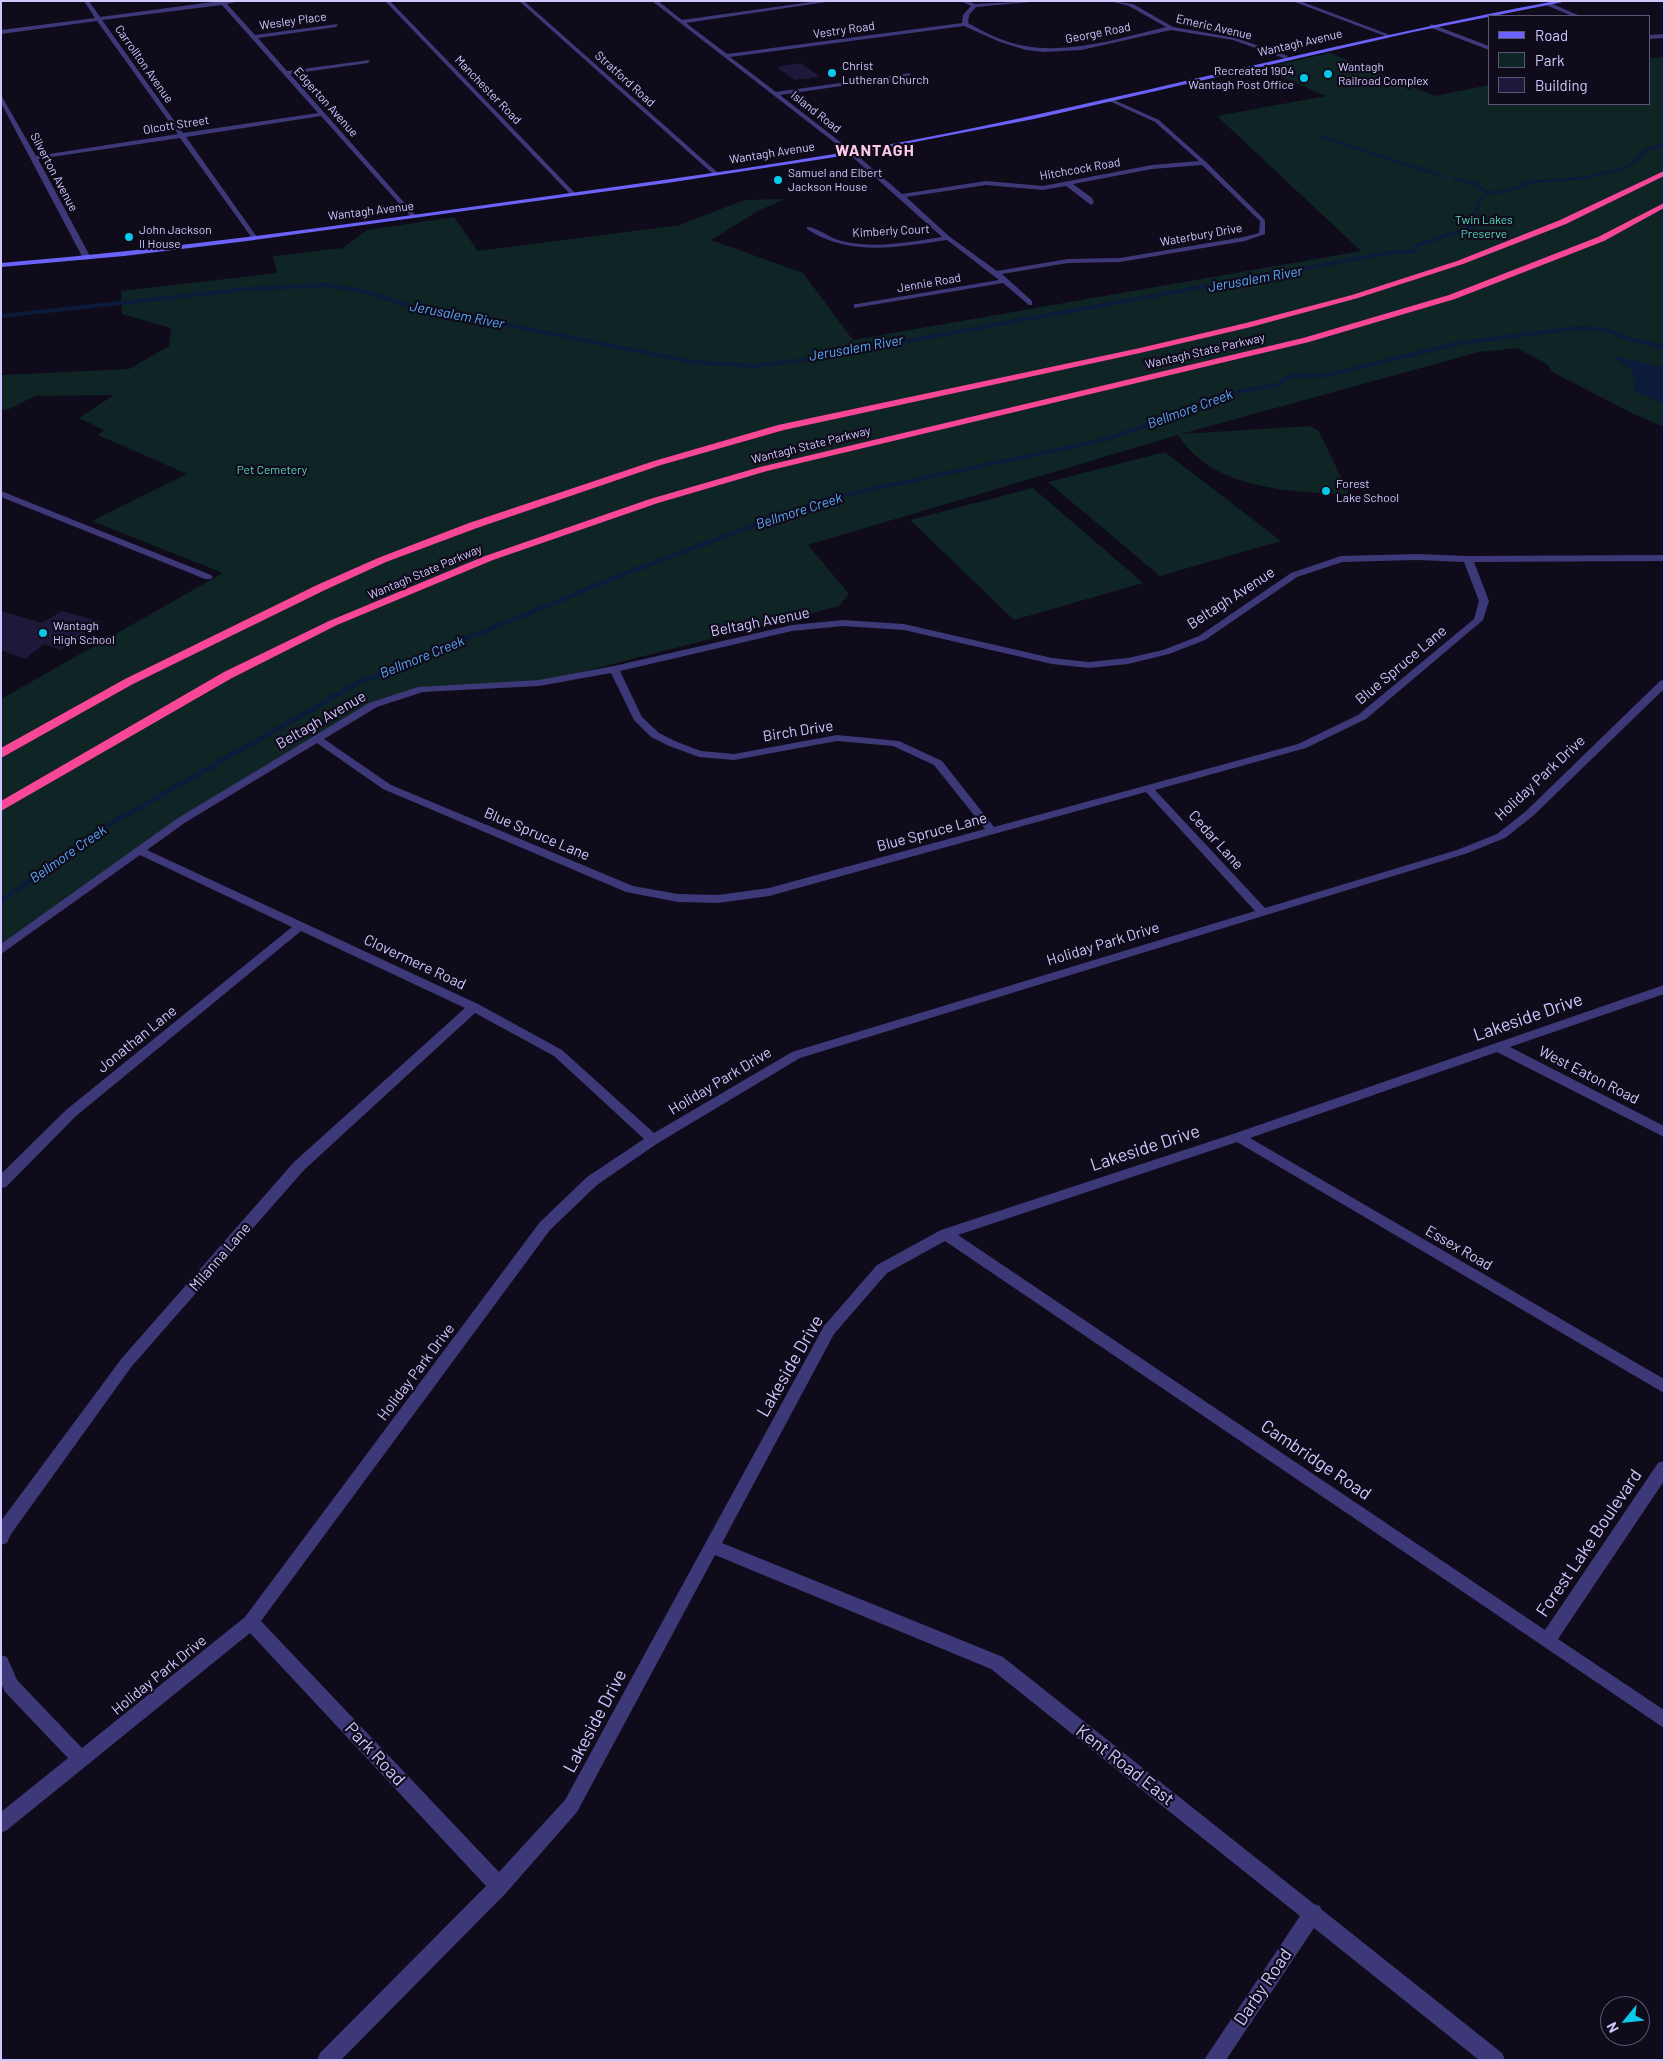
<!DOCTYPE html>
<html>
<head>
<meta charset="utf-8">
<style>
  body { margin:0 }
  #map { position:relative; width:1665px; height:2061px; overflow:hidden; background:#0f0b1b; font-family:Barlow,sans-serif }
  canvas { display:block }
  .frame { position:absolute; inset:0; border:2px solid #cfc7fd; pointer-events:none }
  .legend { position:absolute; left:1488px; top:15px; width:162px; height:90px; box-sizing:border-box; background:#0f0b1b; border:1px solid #5c5675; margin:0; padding:6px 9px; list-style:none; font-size:15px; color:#cfc7fd }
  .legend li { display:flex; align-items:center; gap:10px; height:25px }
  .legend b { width:25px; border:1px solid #5c5675 }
  .north { position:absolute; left:1600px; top:1996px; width:50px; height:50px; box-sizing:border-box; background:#0f0b1b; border:1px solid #5c5675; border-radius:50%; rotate:242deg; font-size:14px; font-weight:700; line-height:20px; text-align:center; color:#cfc7fd }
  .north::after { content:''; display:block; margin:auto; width:18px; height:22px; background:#08cae8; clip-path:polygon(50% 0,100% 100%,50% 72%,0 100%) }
</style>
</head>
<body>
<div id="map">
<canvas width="1665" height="2061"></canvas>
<div class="frame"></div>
<ul class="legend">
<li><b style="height:6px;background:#6b62f9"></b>Road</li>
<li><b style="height:14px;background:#0f2424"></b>Park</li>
<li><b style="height:14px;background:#20183b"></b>Building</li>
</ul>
<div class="north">N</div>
</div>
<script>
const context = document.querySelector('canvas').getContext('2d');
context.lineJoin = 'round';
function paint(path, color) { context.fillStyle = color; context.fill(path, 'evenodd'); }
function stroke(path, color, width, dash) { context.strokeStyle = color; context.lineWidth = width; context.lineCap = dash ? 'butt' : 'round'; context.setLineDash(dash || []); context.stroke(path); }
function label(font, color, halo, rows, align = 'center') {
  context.font = font + ' Barlow,sans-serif'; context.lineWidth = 4.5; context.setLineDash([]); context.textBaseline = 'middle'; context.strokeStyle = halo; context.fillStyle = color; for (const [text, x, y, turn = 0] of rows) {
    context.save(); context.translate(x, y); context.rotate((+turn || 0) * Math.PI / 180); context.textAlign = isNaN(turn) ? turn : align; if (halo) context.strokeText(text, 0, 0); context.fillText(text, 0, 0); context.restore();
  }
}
const green = new Path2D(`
  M1330 53 1435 96 1489 85V104H1649V58L1664 57V427L1634 414 1552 372 1548 365 1517 348 1479 352 1181 434 1309 426 1318 430 1350 495C1291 491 1214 491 1178 435L808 545 849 594 839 606 539 683 422 689 373 705 182 820 1 950V699L223 573 92 521 187 474 98 435 104 430 79 418 114 395 35 396 9 409 1 410V375L129 369 169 346 171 328 122 314 121 291 277 273 273 256 343 248 367 230 454 217 478 251 680 225 744 200 785 199 760 210 711 240 803 273 853 340 1361 251 1217 116 1326 96 1261 68Z
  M1165 452 1281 541 1160 576 1048 482Z
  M1033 488 1143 583 1014 620 910 520Z`);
const water = new Path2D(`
  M1610 355 1664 367V404L1635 392 1632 370Z`);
const streamFar2 = new Path2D(`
  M1322 137 1443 176
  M1454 178 1476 184 1488 193
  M1468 228 1484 222 1476 212 1478 203 1488 193 1506 191 1530 182 1583 178 1626 168 1647 150 1664 145`);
const streamFar1 = new Path2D(`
  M1 316 249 289 325 285 363 291 403 304 662 356 695 362 753 366 803 360 1388 253 1415 251 1418 245 1472 227
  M756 525 825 499 1108 439 1241 391 1278 385 1291 376 1329 375 1460 343 1578 328 1606 330 1632 340 1664 347`);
const stream = new Path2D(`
  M1 901 114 822 358 683 624 574 760 523`);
const building = new Path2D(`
  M801 63 820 77 795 80 776 67Z
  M1 611 42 623 62 611 101 622 61 650 44 644 25 659 1 650Z`);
const minor = new Path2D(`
  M84 1H89L100 17 220 1H239L227 4 255 35 338 24 336 27 258 38 287 71 370 60 368 63 290 74 417 217 412 218 321 116 186 137 257 237 254 239 252 238 180 138 38 159 91 258 84 260 1 103V95L36 156 178 134 97 21 1 34V30L95 18ZM222 5 318 113 183 133 102 20Z
  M385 1H390L575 193V195H571Z
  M519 1H524L717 172V174H713Z
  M652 1H658L682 20 818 1H833L686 23 727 54 962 23 963 15 971 6 961 1H968L975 4 1041 1 976 7 969 15 968 23C986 33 1005 43 1025 46 1073 54 1120 38 1166 27L1129 6 1110 1 1133 4 1173 27 1236 38 1288 56 1286 59 1233 40 1171 30 1081 50 1044 52 1026 50 1000 42 964 26 730 57 776 92 911 73 909 76 780 95 852 151 902 194 986 181 1043 186 1152 165 1199 161 1155 122 1107 100 1112 99 1159 120 1206 162 1265 220V234L1245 241 1120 262 1068 263 1002 274 1032 301V305H1029L1003 283 854 308V304H857L999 280 947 240C898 247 850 257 807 229V227C815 226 831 239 842 241 874 249 910 242 942 237L848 153ZM1202 165 1260 221 1259 233 1244 237 1120 258 1068 259 997 271 950 237 906 197 986 185 1043 190 1066 186 1091 205 1094 203 1092 198 1073 184 1152 169Z
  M1292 1H1300L1390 35 1385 36Z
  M1548 2 1578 15 1579 16H1572L1546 5Z
  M1431 24 1489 46V50L1429 27Z
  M1664 34V38L1649 39V35Z
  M1 491 211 575 213 577 211 579H205L1 497Z
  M1417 554 1468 556 1664 555V561L1474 562 1489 601 1483 620 1366 719 1306 748 1155 790 1265 908 1457 850 1497 834 1525 812 1660 681 1664 680V689L1533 816 1505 838 1465 854 800 1058 658 1143 597 1185 550 1230 261 1621 499 1872 565 1800 824 1326 877 1265 941 1230 1233 1134 1664 985V994L1510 1047 1664 1126V1137L1497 1052 1250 1138 1664 1379V1393L1237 1142 958 1235 1545 1630 1658 1463 1664 1461V1481L1558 1639 1664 1710V1728L945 1241 887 1273 834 1334 722 1543 1003 1657 1314 1904 1320 1906 1321 1909 1502 2053 1505 2060H1479L1314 1928 1226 2060H1204L1300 1916 991 1669 715 1555 577 1812 506 1893 341 2060H317L320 2053 486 1886 250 1633 7 1830 1 1833V1812L68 1758 5 1692 1 1683V1655L7 1657 17 1680 82 1748 245 1617 540 1222 587 1177 644 1139 554 1056 475 1013 304 1170 132 1366 11 1534 7 1543 1 1545V1521L122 1358 294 1162 465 1008 301 931 76 1116 6 1187 1 1188V1174L66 1110 292 927 140 855 1 954V944L178 818 369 703 418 687 539 680 614 666 792 625 843 620 904 624 1052 658 1089 662 1128 658 1163 650 1199 636 1291 573 1341 556ZM1417 560 1464 562 1479 601 1474 619 1358 715 1298 744 994 827 942 761 899 741 837 735 734 754 701 751 677 742 659 733 642 717 620 671 792 631 843 626 904 630 1052 664 1089 668 1128 664 1169 654 1205 640 1297 577 1342 562ZM611 673 634 720 651 737 669 746 699 757 734 760 837 741 893 746 934 765 985 829 769 888 718 895 678 894 633 886 391 785 324 739 377 707 423 692 539 686ZM317 743 383 789 626 892 678 902 718 903 769 896 1146 792 1255 911 792 1052 654 1133 562 1050 478 1004 147 850 186 822Z`);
const secondary = new Path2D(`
  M1556 1H1568L1413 32 1034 119 842 156 667 183 247 241 124 256 1 267V263C173 249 343 225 513 201 662 180 812 161 959 131 1159 90 1356 38 1556 1Z`);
const motorway = new Path2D(`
  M1664 171V176L1566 224 1463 264 1358 298 1251 327 1140 353 784 430 661 465 477 528 386 562 325 590 133 684 1 758V748L125 679 317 585 378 558 469 523 654 461 778 425 1140 348 1246 323 1352 295 1457 261 1560 220Z
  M1664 203V208L1604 241 1455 299 1309 342 767 471 658 503 493 560 337 625 232 678 1 811V801L224 672 329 621 485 556 650 499 760 467 1303 338 1449 295 1598 237Z`);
const markers = [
  [832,73,5,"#08cae8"],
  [1328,74,5,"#08cae8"],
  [1304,78,5,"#08cae8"],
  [778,180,5,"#08cae8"],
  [129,237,5,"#08cae8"],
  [1326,491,5,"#08cae8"],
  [43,633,5,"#08cae8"]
];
const farStreetnames = [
  ["Wesley Place",293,21,-8],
  ["Emeric Avenue",1214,27,13],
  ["Vestry Road",844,30,-8],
  ["George Road",1098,33,-11],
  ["Wantagh Avenue",1300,43,-13],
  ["Carrollton Avenue",144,64,55],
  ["Stratford Road",625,79,42],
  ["Manchester Road",488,90,46],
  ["Edgerton Avenue",326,102,48],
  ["Island Road",816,112,38],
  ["Olcott Street",176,125,-9],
  ["Wantagh Avenue",772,153,-9],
  ["Hitchcock Road",1080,169,-10],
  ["Silverton Avenue",54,172,62],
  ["Wantagh Avenue",371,211,-7],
  ["Kimberly Court",891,231,-3],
  ["Waterbury Drive",1201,235,-10],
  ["Jennie Road",929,283,-10],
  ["Wantagh State Parkway",1205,351,-13],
  ["Wantagh State Parkway",811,445,-14],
  ["Wantagh State Parkway",425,572,-23]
];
const farPoinames = [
  ["Christ",842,66],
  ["Lutheran Church",842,80],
  ["Wantagh",1338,67],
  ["Railroad Complex",1338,81],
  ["Recreated 1904",1294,71,"right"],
  ["Wantagh Post Office",1294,85,"right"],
  ["Samuel and Elbert",788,173],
  ["Jackson House",788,187],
  ["John Jackson",139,230],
  ["II House",139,244],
  ["Forest",1336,484],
  ["Lake School",1336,498],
  ["Wantagh",53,626],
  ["High School",53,640]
];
const farParknames = [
  ["Twin Lakes",1484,220],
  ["Preserve",1484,234],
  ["Pet Cemetery",272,470]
];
const farWaternames = [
  ["Jerusalem River",1255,279,-10],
  ["Jerusalem River",457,315,11],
  ["Jerusalem River",856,348,-10],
  ["Bellmore Creek",1190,409,-20],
  ["Bellmore Creek",799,511,-18],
  ["Bellmore Creek",422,657,-22],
  ["Bellmore Creek",68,854,-35]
];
const streetNames = [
  ["Beltagh Avenue",1231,598,-33],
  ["Beltagh Avenue",760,622,-11],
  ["Blue Spruce Lane",1401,665,-40],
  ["Beltagh Avenue",321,720,-30],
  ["Birch Drive",798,731,-9],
  ["Holiday Park Drive",1540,778,-43],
  ["Blue Spruce Lane",932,832,-15],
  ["Blue Spruce Lane",537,834,23],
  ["Cedar Lane",1216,840,48],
  ["Holiday Park Drive",1103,944,-17],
  ["Clovermere Road",415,962,25],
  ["Jonathan Lane",137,1039,-39],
  ["West Eaton Road",1589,1075,27],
  ["Holiday Park Drive",720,1081,-31],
  ["Essex Road",1459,1248,30],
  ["Milanna Lane",220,1257,-49],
  ["Holiday Park Drive",416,1372,-53],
  ["Holiday Park Drive",159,1675,-39]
];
const farDistrictnames = [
  ["WANTAGH",875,151]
];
const nearStreetnames = [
  ["Lakeside Drive",1528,1017,-19],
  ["Lakeside Drive",1145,1148,-18],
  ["Lakeside Drive",790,1366,-60],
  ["Cambridge Road",1316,1460,34],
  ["Forest Lake Boulevard",1589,1543,-56],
  ["Lakeside Drive",595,1721,-62],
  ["Park Road",375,1754,47],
  ["Kent Road East",1125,1765,38],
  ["Darby Road",1263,1987,-56]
];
paint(green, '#0f2424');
paint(water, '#0c1b39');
stroke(streamFar2, '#0c1b39', 3);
stroke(streamFar1, '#0c1b39', 4);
stroke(stream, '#0c1b39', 5);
paint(building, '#20183b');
paint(minor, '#3d3878');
paint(secondary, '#6b62f9');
paint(motorway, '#f84796');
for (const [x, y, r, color] of markers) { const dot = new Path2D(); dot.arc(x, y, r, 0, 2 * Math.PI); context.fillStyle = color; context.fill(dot); stroke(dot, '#0f0b1b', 2); }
label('12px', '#cfc7fd', '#0f0b1b', farStreetnames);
label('12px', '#cfc7fd', '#0f0b1b', farPoinames, 'left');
label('12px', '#57d9bd', '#0f0b1b', farParknames);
label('italic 14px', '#59a9f9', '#0f0b1b', farWaternames);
label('15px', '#cfc7fd', '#0f0b1b', streetNames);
context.letterSpacing = '1px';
label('bold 16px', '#fdc9e8', '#0f0b1b', farDistrictnames);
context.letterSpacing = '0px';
label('18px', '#cfc7fd', '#0f0b1b', nearStreetnames);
</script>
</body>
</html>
